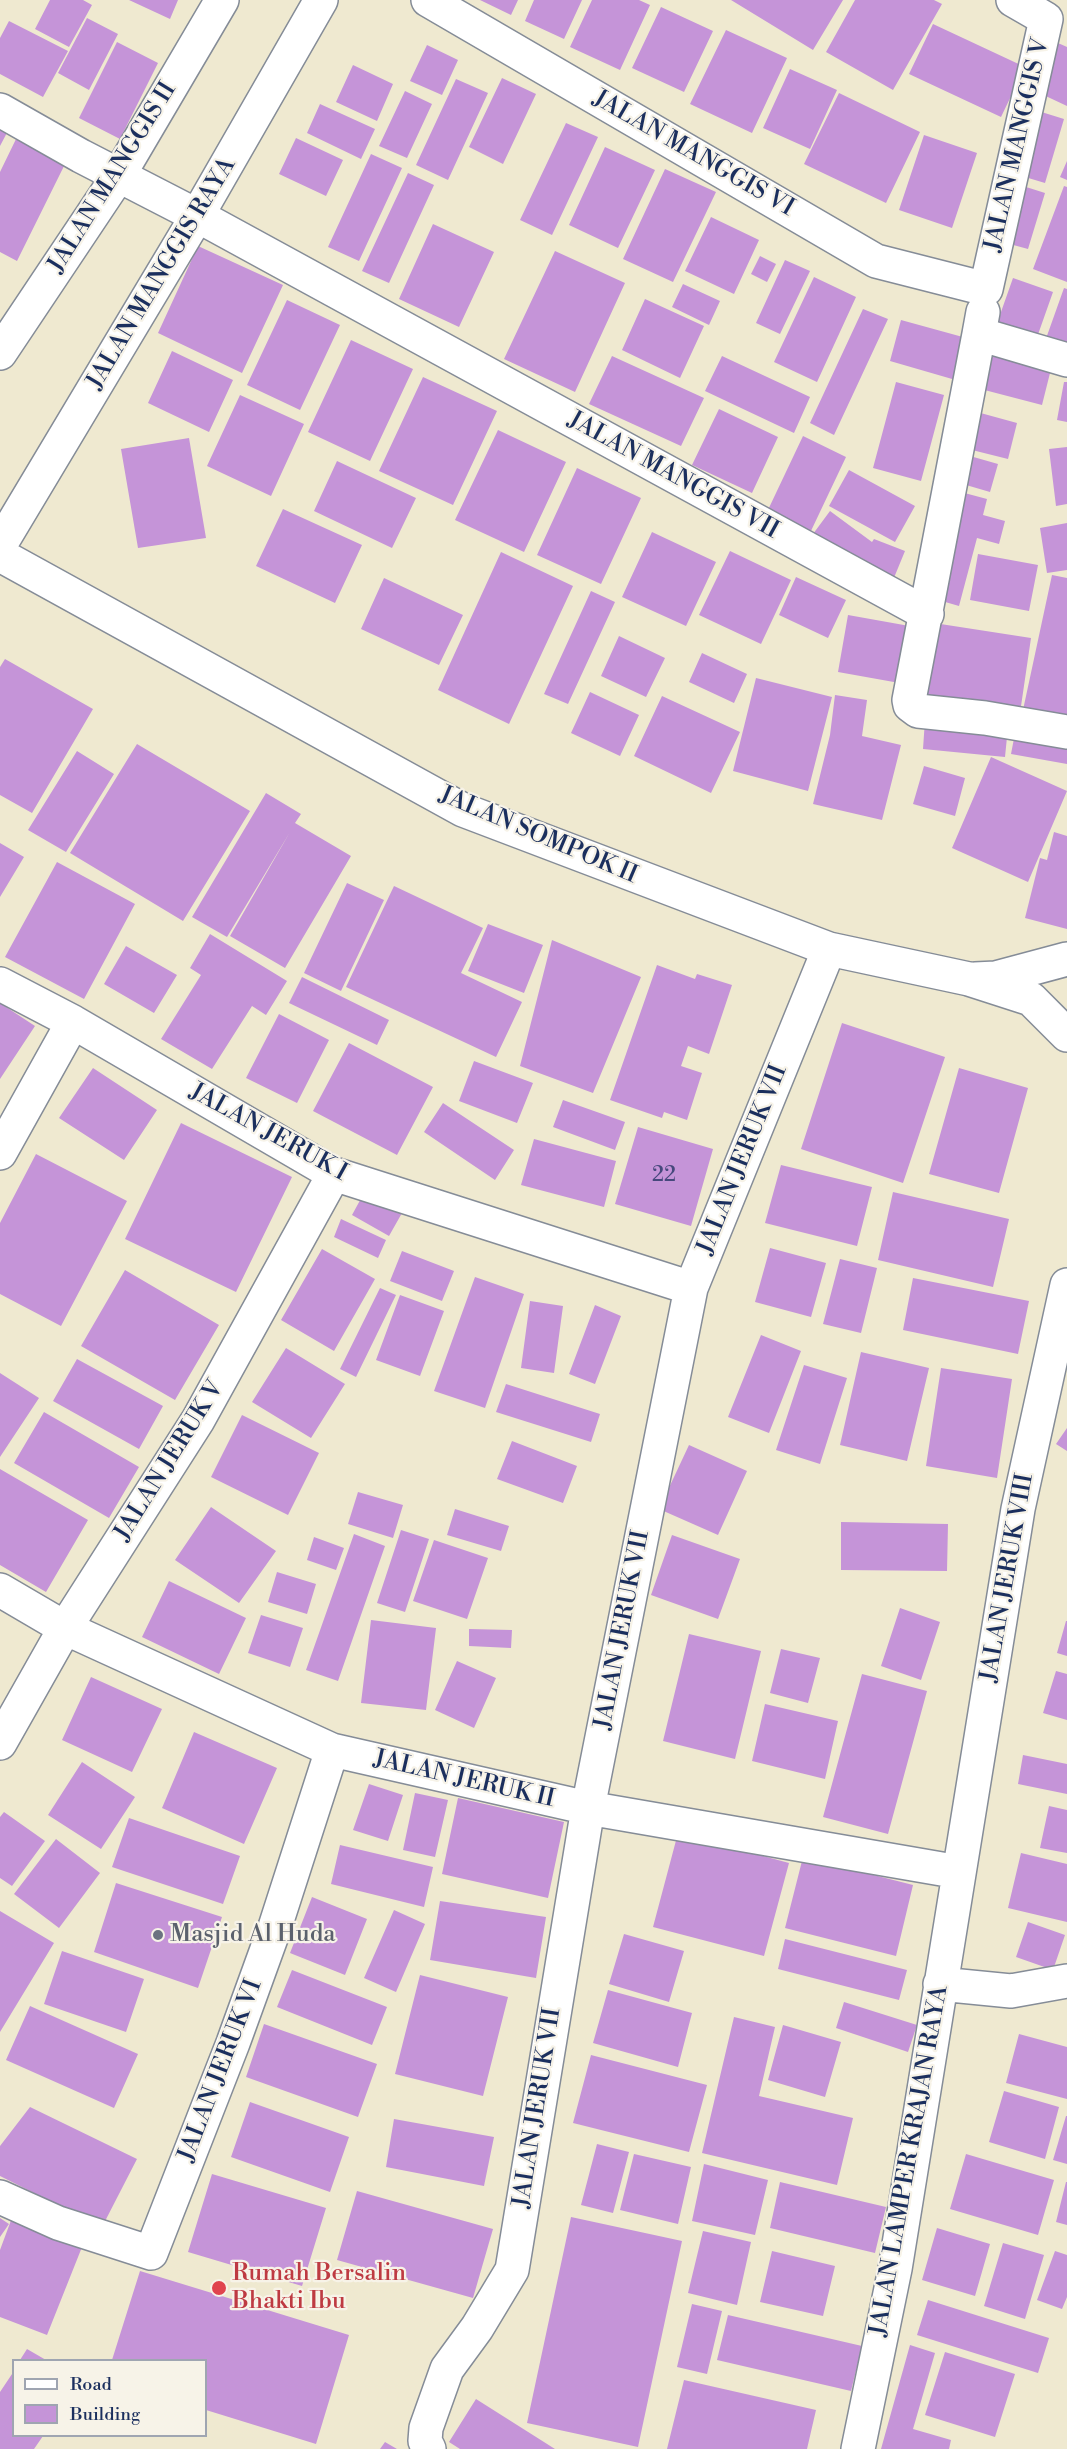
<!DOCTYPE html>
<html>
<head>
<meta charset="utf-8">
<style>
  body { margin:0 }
  #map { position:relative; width:1067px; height:2449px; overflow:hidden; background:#efe9d0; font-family:"Libre Bodoni",serif }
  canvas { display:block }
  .legend { position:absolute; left:12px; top:2359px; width:195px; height:78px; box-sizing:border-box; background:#f7f3e8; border:2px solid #9fa5b1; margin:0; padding:8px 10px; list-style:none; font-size:18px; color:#1b2f5e }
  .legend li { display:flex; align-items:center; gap:12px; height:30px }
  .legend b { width:30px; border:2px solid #9fa5b1 }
</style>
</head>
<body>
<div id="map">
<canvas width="1067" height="2449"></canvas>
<ul class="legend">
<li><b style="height:8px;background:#fff"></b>Road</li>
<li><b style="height:16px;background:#c594d8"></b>Building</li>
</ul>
</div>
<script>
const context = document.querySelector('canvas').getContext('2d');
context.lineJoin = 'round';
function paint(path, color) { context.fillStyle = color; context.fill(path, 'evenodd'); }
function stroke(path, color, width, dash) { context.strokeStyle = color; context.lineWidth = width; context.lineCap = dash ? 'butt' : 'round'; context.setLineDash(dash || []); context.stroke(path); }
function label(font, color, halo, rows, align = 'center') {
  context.font = font + ' "Libre Bodoni",serif'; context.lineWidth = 4.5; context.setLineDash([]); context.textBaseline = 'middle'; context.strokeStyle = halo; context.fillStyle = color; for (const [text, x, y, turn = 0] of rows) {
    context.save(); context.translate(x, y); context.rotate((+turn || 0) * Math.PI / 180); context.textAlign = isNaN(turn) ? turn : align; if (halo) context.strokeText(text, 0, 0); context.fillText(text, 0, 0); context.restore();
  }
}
const building = new Path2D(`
  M50 0H83L92 5 69 47 35 29Z
  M129 0H178L170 19Z
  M480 0H518L511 15Z
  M534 0H582L564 39 525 21Z
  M592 0H639L650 5 620 70 570 47Z
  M731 0H843L813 50Z
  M855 0H934L942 4 893 90 826 52Z
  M661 7 713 31 684 92 632 68Z
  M87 18 118 34 89 90 58 73Z
  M9 21 68 51 43 97 0 74V38Z
  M933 24 1025 67 1001 117 909 74Z
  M726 30 787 58 752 133 690 104Z
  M117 42 158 63 120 139 79 118Z
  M1058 43 1067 47V106L1035 91Z
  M427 45 458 60 442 95 410 81Z
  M353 65 393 84 377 121 336 102Z
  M790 69 837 90 810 149 763 128Z
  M502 78 536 94 503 164 469 147Z
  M456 79 488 93 448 180 416 165Z
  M405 91 432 104 407 158 379 146Z
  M839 93 920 132 886 203 804 164Z
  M320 104 375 129 361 159 307 133Z
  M1035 110 1064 119 1045 183 1015 174Z
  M0 122 10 127 0 146Z
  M566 123 598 137 552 235 520 220Z
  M924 135 977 153 952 228 899 210Z
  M17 137 66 162 17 261 0 252V172Z
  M296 138 343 160 326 196 279 174Z
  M605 147 655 170 618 248 569 225Z
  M371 154 402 168 359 261 328 247Z
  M1067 161V180L1060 177Z
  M665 169 716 192 673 282 623 259Z
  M408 173 434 185 389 283 362 271Z
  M1023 186 1045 193 1028 249 1006 243Z
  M1064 186 1067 187V282L1033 269Z
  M711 217 759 240 734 294 685 271Z
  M433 224 494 252 459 327 399 299Z
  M198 246 283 285 242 373 158 333Z
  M555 251 625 283 575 392 504 359Z
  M760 256 776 264 767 282 751 274Z
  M785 260 810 271 780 334 756 323Z
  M814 277 856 297 817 382 774 362Z
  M1013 278 1053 292 1035 343 995 329Z
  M683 284 720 301 709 325 672 307Z
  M1064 288 1067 289V355L1043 347Z
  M645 299 704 326 680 378 622 350Z
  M287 300 340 325 300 410 247 385Z
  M863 309 888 319 834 435 810 423Z
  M901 320 970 339 959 381 890 361Z
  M351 340 413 369 370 461 308 432Z
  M984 343 1053 361 1042 405 973 387Z
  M172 351 233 380 209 432 148 403Z
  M612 356 704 398 681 446 589 404Z
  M722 356 810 397 794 433 705 391Z
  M423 377 497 411 453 505 379 471Z
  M896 382 944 395 921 481 873 468Z
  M1064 382H1067V422L1057 420Z
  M240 395 304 424 271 496 207 466Z
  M719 409 778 437 752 493 692 465Z
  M966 409 1017 423 1008 459 956 446Z
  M498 430 566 462 524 552 455 520Z
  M803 436 846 457 810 533 767 512Z
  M189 438 206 538 138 548 121 449Z
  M1067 447V504L1056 506 1049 449Z
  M956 452 998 464 990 492 949 480Z
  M337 461 416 498 392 548 314 511Z
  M577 468 641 498 601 584 537 555Z
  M849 470 915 506 895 542 829 506Z
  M957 491 987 499 983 515 1005 521 999 544 977 538 959 606 928 597Z
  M283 509 362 545 335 603 256 566Z
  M830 511 872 542 874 539 905 551 891 585 813 534Z
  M1067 523V570L1047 573 1040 528Z
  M652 532 716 562 686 626 622 597Z
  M730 551 791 580 761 644 699 615Z
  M501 552 573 586 509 724 438 690Z
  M978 554 1038 565 1029 611 970 600Z
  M1052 575 1067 578V720L1023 710Z
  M796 577 846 600 828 638 779 615Z
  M384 578 463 615 439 665 361 629Z
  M591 591 615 602 568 704 544 694Z
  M848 615 915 627 905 684 838 672Z
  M934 623 1031 638 1020 713 922 697Z
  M619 636 665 658 646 697 601 676Z
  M702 653 747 674 734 703 689 682Z
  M5 659 93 709 32 813 0 795V667Z
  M756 678 832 697 808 791 733 771Z
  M590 692 639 715 620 756 571 733Z
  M835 695 867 700 862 736 901 745 882 820 813 804 830 735Z
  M662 696 740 732 711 793 634 756Z
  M925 720 1008 727 1005 757 923 749Z
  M1016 728 1067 738V764L1011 754Z
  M137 744 250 811 183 921 70 853Z
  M77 751 114 774 66 852 28 830Z
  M991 757 1067 791 1028 882 952 848Z
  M924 766 965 778 955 816 913 804Z
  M266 793 301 814 295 823 351 856 285 968 230 936 290 832 227 937 192 917Z
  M1054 832 1067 836V929L1025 918 1040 858 1047 860Z
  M0 843 24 857 0 897Z
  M57 862 135 904 84 999 5 957Z
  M347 883 384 900 341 991 304 973Z
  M394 886 483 928 461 973 522 1002 496 1057 346 987Z
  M488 924 543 945 524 993 468 971Z
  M210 934 287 981 266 1015 252 1006 212 1069 161 1039 201 975 190 968Z
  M552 940 641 977 593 1093 520 1066Z
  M126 946 177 975 154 1013 104 984Z
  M657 965 695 979 697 974 732 985 709 1054 688 1046 681 1066 702 1073 687 1120 664 1112 662 1118 610 1100Z
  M302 977 389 1020 377 1045 289 1003Z
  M0 1003 35 1026 0 1079Z
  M279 1014 329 1040 297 1103 246 1078Z
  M842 1023 945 1057 903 1183 801 1149Z
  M349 1043 433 1087 397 1155 313 1111Z
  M474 1061 533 1083 517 1123 459 1101Z
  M93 1068 157 1110 124 1160 59 1118Z
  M959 1068 1028 1088 999 1193 929 1174Z
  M563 1100 625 1122 615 1150 553 1127Z
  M443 1103 514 1150 495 1180 424 1132Z
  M181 1123 292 1177 236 1292 125 1239Z
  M638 1127 713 1149 691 1226 615 1204Z
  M534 1139 616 1161 604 1207 521 1185Z
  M36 1154 127 1201 61 1326 0 1294V1223Z
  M781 1165 872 1187 857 1246 765 1223Z
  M893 1192 1009 1219 993 1287 878 1260Z
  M364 1193 402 1213 389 1236 352 1215Z
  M341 1219 386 1240 378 1258 334 1237Z
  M770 1248 826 1263 811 1317 755 1302Z
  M322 1249 375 1279 334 1351 281 1320Z
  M402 1251 454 1271 442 1301 390 1281Z
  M840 1259 877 1268 861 1333 823 1324Z
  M125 1270 219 1325 175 1400 81 1346Z
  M475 1277 524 1294 485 1408 434 1391Z
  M913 1278 1029 1301 1018 1354 903 1330Z
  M380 1288 396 1295 356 1377 340 1369Z
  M400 1295 444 1311 420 1376 376 1360Z
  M530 1301 563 1306 554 1373 521 1368Z
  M595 1305 621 1316 595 1384 569 1374Z
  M761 1335 801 1351 769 1433 728 1417Z
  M286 1348 345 1384 311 1438 252 1402Z
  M861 1352 929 1368 907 1461 840 1445Z
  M77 1359 163 1406 139 1449 53 1401Z
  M804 1365 847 1378 820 1464 776 1450Z
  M941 1368 1012 1379 997 1478 926 1466Z
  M0 1373 39 1398 0 1457Z
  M506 1384 600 1414 591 1442 496 1412Z
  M44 1412 139 1467 109 1518 14 1463Z
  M242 1415 319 1453 288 1515 211 1477Z
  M1067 1428V1451L1056 1444Z
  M512 1441 577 1466 563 1503 497 1479Z
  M689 1445 747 1471 718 1535 659 1509Z
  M0 1469 88 1520 46 1592 0 1565Z
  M358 1492 403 1505 393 1538 348 1524Z
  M211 1507 276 1551 239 1603 175 1560Z
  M455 1509 509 1526 501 1551 447 1535Z
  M841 1522 948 1524 947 1571 841 1570Z
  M401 1530 429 1539 405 1612 377 1603Z
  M354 1534 385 1546 338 1681 306 1670Z
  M672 1535 740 1559 718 1619 651 1595Z
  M314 1537 344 1548 336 1570 307 1560Z
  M434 1540 488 1558 467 1619 413 1601Z
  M277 1572 316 1584 307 1614 268 1602Z
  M169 1581 246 1618 219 1674 142 1637Z
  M900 1608 940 1622 921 1680 881 1666Z
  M261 1615 303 1628 290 1667 248 1653Z
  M371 1620 436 1628 426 1710 361 1703Z
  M1066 1621H1067V1656L1057 1653Z
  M469 1629 512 1630 511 1648 469 1646Z
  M689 1634 761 1651 735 1759 663 1741Z
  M781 1649 820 1658 808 1703 770 1693Z
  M457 1661 496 1678 474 1728 435 1710Z
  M1056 1671 1067 1674V1720L1043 1713Z
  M862 1674 927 1691 888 1834 823 1817Z
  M91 1677 162 1709 132 1772 62 1740Z
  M765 1704 838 1721 825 1779 752 1761Z
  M194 1732 277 1768 244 1844 162 1808Z
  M1023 1755 1067 1764V1794L1018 1784Z
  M82 1762 135 1797 101 1849 48 1815Z
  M369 1784 403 1795 388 1841 353 1830Z
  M415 1793 448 1800 435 1857 403 1850Z
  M458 1798 564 1822 548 1898 442 1874Z
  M1049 1806 1067 1810V1853L1040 1848Z
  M4 1812 45 1841 12 1886 0 1878V1817Z
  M129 1818 240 1856 223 1904 112 1867Z
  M678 1833 789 1863 764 1956 653 1927Z
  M56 1839 100 1873 59 1928 14 1894Z
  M340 1845 433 1867 424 1907 331 1884Z
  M1021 1853 1067 1864V1922L1008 1908Z
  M803 1857 913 1885 896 1956 785 1928Z
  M116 1883 222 1917 198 1988 94 1952Z
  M312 1897 367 1919 345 1975 290 1953Z
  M440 1901 546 1917 536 1978 430 1960Z
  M394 1910 425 1924 396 1992 364 1978Z
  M0 1911 54 1943 0 2032Z
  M1028 1922 1065 1935 1053 1970 1016 1957Z
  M624 1934 684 1951 669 2002 609 1984Z
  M785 1939 907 1970 899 2000 778 1969Z
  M62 1951 144 1979 126 2032 44 2004Z
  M292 1970 387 2007 372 2045 277 2007Z
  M420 1975 508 1997 483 2096 395 2074Z
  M608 1990 692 2013 678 2067 593 2043Z
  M844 2002 917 2025 908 2052 836 2028Z
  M30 2006 138 2054 114 2108 6 2060Z
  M734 2017 775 2027 759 2096 853 2118 837 2185 702 2153Z
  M264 2024 377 2064 358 2117 246 2077Z
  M783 2025 841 2042 825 2097 768 2080Z
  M1019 2034 1067 2047V2099L1006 2083Z
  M591 2055 707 2085 689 2152 573 2123Z
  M1004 2091 1059 2107 1045 2159 989 2142Z
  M250 2102 349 2137 330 2192 231 2157Z
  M30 2107 137 2159 102 2227 0 2176V2146Z
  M1066 2116H1067V2164L1053 2160Z
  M394 2119 494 2137 484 2186 386 2167Z
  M597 2144 629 2152 613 2213 581 2205Z
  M634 2154 691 2167 678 2224 620 2210Z
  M966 2154 1054 2180 1038 2235 950 2209Z
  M704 2164 768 2180 755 2235 692 2221Z
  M212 2174 326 2208 302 2286 188 2252Z
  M780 2182 886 2207 875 2253 770 2228Z
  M1066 2182H1067V2225L1056 2222Z
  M357 2191 493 2229 473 2298 337 2260Z
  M13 2215 84 2242 47 2335 0 2317V2250Z
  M571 2217 682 2241 638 2447 527 2423Z
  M0 2218 9 2224 0 2237Z
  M937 2228 990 2244 975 2296 922 2280Z
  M703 2231 751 2242 737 2305 688 2293Z
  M1003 2243 1044 2255 1025 2319 984 2306Z
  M772 2251 835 2266 823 2316 760 2302Z
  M1055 2251 1067 2255V2297L1062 2309 1037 2300Z
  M140 2271 349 2335 316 2444 206 2410V2360H112Z
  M928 2300 1049 2338 1038 2373 917 2335Z
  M692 2304 722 2311 707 2374 677 2367Z
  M728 2315 862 2346 851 2391 717 2360Z
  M910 2345 935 2353 913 2429 951 2440 949 2449H881Z
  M27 2349 46 2360H20Z
  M945 2352 1015 2374 995 2437 925 2415Z
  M14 2371V2436H43L34 2449H0V2392Z
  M684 2380 816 2410 807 2449H667Z
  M476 2399 555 2449H460L449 2442Z
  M385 2442 397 2449H380Z`);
const minor = new Path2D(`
  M428 0 876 261 986 289 1046 19 1013 0
  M0 110 81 156 211 223 927 614
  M983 312 979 334 1067 360
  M979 334 909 700 910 705 918 711 985 718 1067 732
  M0 353 119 175 222 0
  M0 545 197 216 321 0
  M0 555 463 810 829 949 969 979 1031 999 1067 1035
  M975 979 996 978 1067 959
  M0 984 73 1022 334 1174 691 1288
  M0 1153 73 1022
  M0 1590 65 1628 332 1750 588 1808 959 1872
  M0 1743 65 1628 198 1420 334 1174
  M940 1984 1011 1991 1067 1981
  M0 2197 58 2223 151 2253 233 2043 275 1927 332 1750
  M429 2449 425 2441 426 2428 447 2369 477 2328 512 2270 588 1808 691 1288 829 949
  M858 2449 895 2269 1018 1509 1067 1285`);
const markers = [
  [158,1935,6,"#6b7280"],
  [219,2288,8,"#e0444e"]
];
const numberNames = [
  ["22",664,1176]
];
const streetNames = [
  ["JALAN MANGGIS V",1018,145,-77],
  ["JALAN MANGGIS VI",693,154,30],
  ["JALAN MANGGIS II",113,178,-58],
  ["JALAN MANGGIS RAYA",162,274,-59],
  ["JALAN MANGGIS VII",673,476,29],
  ["JALAN SOMPOK II",538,836,23],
  ["JALAN JERUK I",268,1133,29],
  ["JALAN JERUK VII",743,1160,-68],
  ["JALAN JERUK V",170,1461,-58],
  ["JALAN JERUK VIII",1008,1578,-80],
  ["JALAN JERUK VII",623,1630,-79],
  ["JALAN JERUK II",464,1780,13],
  ["JALAN JERUK VI",221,2071,-69],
  ["JALAN JERUK VII",538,2108,-81],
  ["JALAN LAMPER KRAJAN RAYA",910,2161,-80]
];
const worshipNames = [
  ["Masjid Al Huda",170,1935]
];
const healthNames = [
  ["Rumah Bersalin",232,2274],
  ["Bhakti Ibu",232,2302]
];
paint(building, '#c594d8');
stroke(minor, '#858c97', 36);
stroke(minor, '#fff', 33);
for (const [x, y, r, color] of markers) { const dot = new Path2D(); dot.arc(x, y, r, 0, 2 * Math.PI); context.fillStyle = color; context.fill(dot); stroke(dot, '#f7f3e8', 2); }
label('21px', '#46487c', null, numberNames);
label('24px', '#1b2f5e', '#f7f3e8', streetNames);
label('24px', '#5b616d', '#f7f3e8', worshipNames, 'left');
label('24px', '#be3a42', '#f7f3e8', healthNames, 'left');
</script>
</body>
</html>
